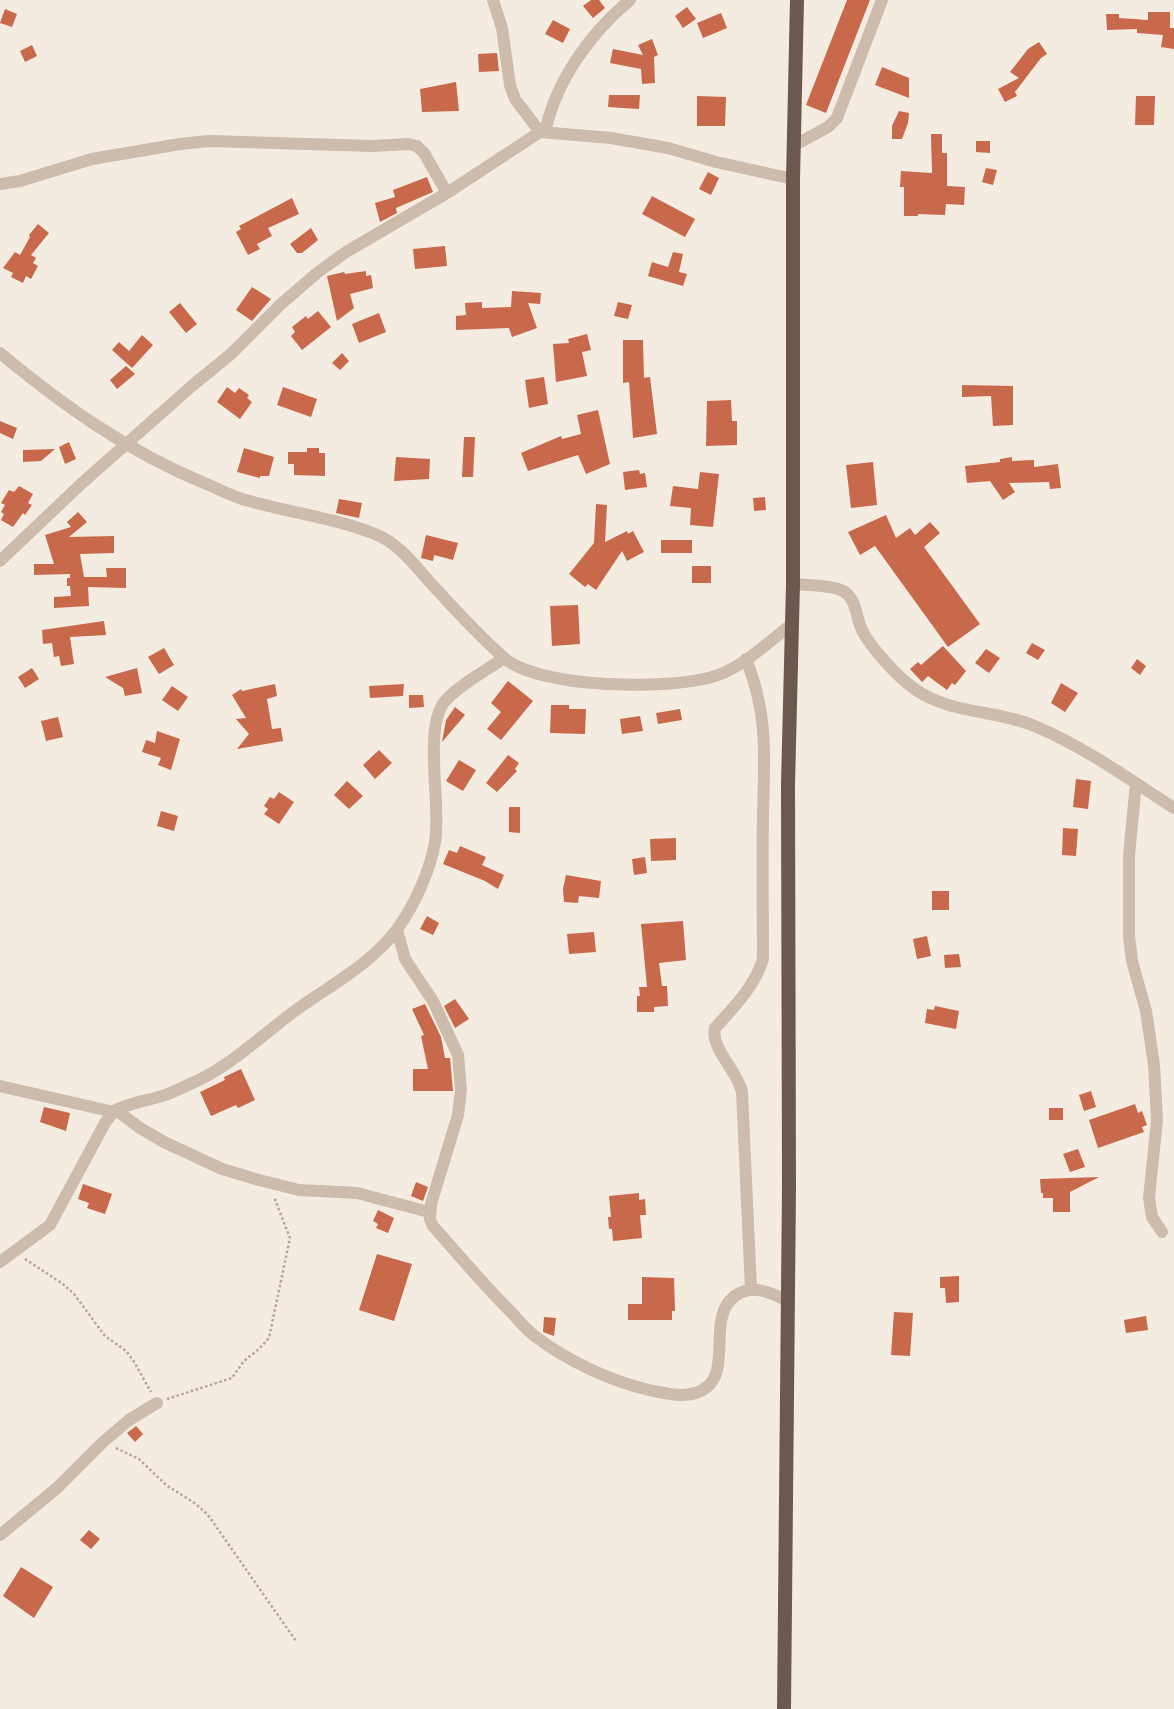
<!DOCTYPE html>
<html>
<head>
<meta charset="utf-8">
<style>
  body { margin:0 }
  canvas { display:block; background:#f4ebe1 }
</style>
</head>
<body>
<canvas width="1174" height="1709"></canvas>
<script>
const context = document.querySelector('canvas').getContext('2d');
context.lineJoin = 'round';
function paint(path, color) { context.fillStyle = color; context.fill(path, 'evenodd'); }
function stroke(path, color, width, dash) { context.strokeStyle = color; context.lineWidth = width; context.lineCap = dash ? 'butt' : 'round'; context.setLineDash(dash || []); context.stroke(path); }
const building = new Path2D(`
  M591 0H599L605 8 593 18 583 6Z
  M847 0H870L826 113 806 105Z
  M687 7 696 19 683 28 675 16Z
  M5 9 17 14 12 27 0 23Z
  M1148 12H1170V28H1174V49L1161 47 1163 35 1137 33V29L1107 30 1106 14H1119V18L1148 20Z
  M721 13 727 28 703 38 697 23Z
  M553 20 570 29 563 43 545 34Z
  M652 39 658 55 654 57 655 83 642 84 641 69 610 63 613 49 643 55 638 45Z
  M1039 42 1047 54 1041 58 1015 92 1017 96 1005 102 998 89 1019 78 1010 72 1028 49Z
  M32 45 37 56 25 62 20 51Z
  M497 53 499 71 479 72 478 54Z
  M882 67 909 78V98L875 85Z
  M456 82 459 111 422 112 420 89Z
  M609 95H640L639 109 608 107Z
  M697 96 726 97 725 126H697Z
  M1136 96H1155L1154 125H1135Z
  M899 111 909 113 908 123 902 139H892V126Z
  M931 134H942V153H947V186L965 187 964 205 946 204 945 215 918 214V216H904V187H900L901 171 932 173Z
  M976 141H990V153L976 152Z
  M986 168 997 170 993 185 982 182Z
  M708 172 719 178 711 195 699 189Z
  M427 177 433 192 396 208 397 213 380 222 375 203 395 197 393 190Z
  M652 196 695 219 685 237 642 214Z
  M292 198 299 214 268 228 272 236 257 244 260 249 248 255 236 232 241 229 239 226Z
  M38 224 49 233 31 255 36 258 33 263 38 266 31 279 26 276 23 283 11 277 13 273 3 268 15 252 20 255 30 237 29 235Z
  M311 228 318 240 302 253H297L290 244Z
  M445 246 447 266 415 269 413 249Z
  M673 252 683 254 679 272 687 274 683 286 648 276 652 262 668 267Z
  M366 271V276L371 275 373 288 350 294 354 308 337 321 327 276 344 272 345 274Z
  M252 287 271 299 252 321 236 310Z
  M512 291 541 293 540 304 528 303 537 328 512 337 509 328 456 330V316L466 315 465 303 482 302V308L511 307Z
  M618 302 632 305 628 319 614 316Z
  M180 303 197 324 186 333 169 312Z
  M318 311 331 327 302 350 291 336 295 332 292 327 306 316 308 319Z
  M379 313 386 332 359 343 352 324Z
  M587 334 591 350 582 352 587 376 556 382 553 344 569 343 568 339Z
  M142 335 153 345 132 368 112 350 119 342 129 351Z
  M623 340H643L644 378 650 377 657 434 633 438 629 382 623 383Z
  M342 353 349 361 340 370 332 363Z
  M126 366 135 374 117 389 110 380Z
  M544 377 548 404 529 408 525 380Z
  M962 385 1013 386V425L993 426 991 396 962 397Z
  M227 387 235 393 239 388 249 395 247 398 252 402 240 419 217 402Z
  M283 387 317 399 311 417 277 405Z
  M731 400 732 421H737V445L706 446 707 401Z
  M598 410 610 464 586 474 578 455 528 471 521 453 561 436 562 439 581 434 577 415Z
  M0 421 17 428 13 439 0 433Z
  M464 437H475L473 477H462Z
  M69 442 76 459 65 464 59 447Z
  M244 448 274 457 269 476H260V478L237 472Z
  M307 448H319V453H325V476L294 475V464H288V452H307Z
  M55 449 41 461 23 462V450Z
  M396 457 430 459 429 479 394 481Z
  M1012 457V461L1034 460V467L1058 464 1061 488 1050 489 1049 482 1009 483 1015 492 1003 500 990 481 967 483 965 466 1000 462V459Z
  M873 462 877 505 851 508 846 465Z
  M639 470 640 474 645 473 647 487 625 490 623 472Z
  M700 472 719 474 713 527 690 525 691 508 670 506 673 486 698 489Z
  M19 486 33 494 28 503 32 505 25 515 23 513 13 527 1 520 4 514 1 512 5 505 1 503 9 490 14 492Z
  M765 497 766 510 754 511 753 498Z
  M339 499 362 503 359 518 336 513Z
  M596 504 607 505 605 542 627 531 628 534 633 531 644 552 627 561 622 551 596 590 588 584 585 587 569 574 594 543Z
  M78 512 87 522 69 537 114 536V553L80 554 84 577H107L106 568H126V588L88 587 89 606 54 608V597L71 596 70 586H67V578H70V574L34 575V564H54L45 535 71 527 67 522Z
  M886 515 896 538 910 528 915 535 930 522 940 533 924 547 980 624 948 647 875 546 860 555 848 532Z
  M426 535 458 543 453 560 434 555 433 561 421 558Z
  M661 540H692V553H661Z
  M692 566H711V583H692Z
  M578 605 580 644 552 646 550 606Z
  M104 621 106 635 70 637 74 664 61 666 59 656 54 657 52 643 43 644 42 630Z
  M1032 643 1045 650 1038 660 1026 653Z
  M943 646 966 671 955 685 952 683 947 690 928 676 922 682 910 669 918 662 921 665Z
  M164 648 174 665 159 674 148 657Z
  M986 649 1000 658 989 673 975 663Z
  M1137 659 1146 666 1140 675 1131 668Z
  M32 668 39 679 25 688 18 677Z
  M137 668 142 693 125 696 123 688 105 677Z
  M508 681 533 701 501 740 487 729 501 712 491 703Z
  M1061 683 1078 693 1065 712 1051 703Z
  M275 684 277 696 267 699 272 729 281 728 283 741 237 749 249 734 236 719 246 718 232 695 241 689 242 691Z
  M404 684 403 696 370 698 369 686Z
  M172 686 188 697 178 711 162 700Z
  M409 695H423L424 707 409 708Z
  M551 705H569V709H586L585 734 550 733Z
  M455 707 465 715 442 742 446 720Z
  M680 709 682 720 658 724 656 713Z
  M640 716 643 731 622 734 620 719Z
  M58 717 63 737 46 741 41 721Z
  M157 731 180 739 171 770 158 765 161 758 142 752 146 740 155 743Z
  M379 750 392 763 375 779 363 765Z
  M508 755 519 763 515 769 517 771 497 792 486 783Z
  M459 760 476 770 463 791 446 781Z
  M1076 779 1091 781 1088 809 1073 807Z
  M347 781 363 796 349 809 334 795Z
  M279 792 294 802 279 824 264 814 268 809 264 806 270 797 274 799Z
  M509 807H520V833L509 832Z
  M161 811 178 816 174 831 157 826Z
  M1063 828 1078 829 1076 856 1062 855Z
  M676 838V860L651 861 650 839Z
  M460 846 486 857 482 865 504 875 498 889 485 881 443 864 449 850 457 853Z
  M645 857 647 873 634 875 632 859Z
  M566 875 601 881 599 898 579 896 578 903 564 902 563 889Z
  M932 891H949V910H932Z
  M427 916 439 923 433 935 420 929Z
  M683 921 686 960 659 963 662 986H667L668 1006 654 1007V1012H637V996H640L639 987H647L641 924Z
  M594 932 596 952 569 954 567 934Z
  M927 936 931 956 917 959 913 939Z
  M959 954 961 967 945 968 944 955Z
  M455 999 469 1019 455 1028 444 1006Z
  M425 1004 441 1037 445 1058H450L453 1091H413V1069H428L421 1036 424 1035 412 1009Z
  M935 1006 959 1011 956 1029 925 1023 927 1009 934 1010Z
  M241 1069 255 1100 238 1108 236 1105 211 1116 200 1092 225 1080 224 1077Z
  M1091 1091 1096 1107 1084 1111 1079 1095Z
  M1135 1104 1138 1113 1142 1111 1147 1125 1142 1127 1144 1132 1098 1148 1089 1120Z
  M44 1107 70 1113 66 1131 40 1122Z
  M1049 1108H1063V1120H1049Z
  M1078 1149 1085 1167 1070 1172 1063 1154Z
  M1099 1177 1070 1192V1212H1053V1198H1043V1193H1041L1040 1179Z
  M416 1182 428 1187 423 1201 411 1196Z
  M83 1184 112 1194 105 1214 87 1208 89 1203 78 1199Z
  M639 1193V1200L645 1199 646 1215H640L642 1238 613 1241 612 1229H609L608 1217H611L609 1196Z
  M378 1210 394 1218 388 1233 376 1228 378 1224 373 1221Z
  M377 1254 412 1264 394 1321 359 1310Z
  M959 1276V1302L946 1303 945 1288H940V1277Z
  M642 1277 674 1278 675 1311H672V1320H628V1304H642Z
  M894 1312 913 1313 910 1356 891 1355Z
  M1146 1316 1148 1330 1126 1333 1124 1320Z
  M544 1317 556 1318 554 1336 543 1332Z
  M136 1426 143 1434 135 1442 127 1433Z
  M89 1530 100 1539 91 1549 80 1540Z
  M21 1567 53 1587 34 1618 3 1596Z`);
const path = new Path2D(`
  M25 1259 63 1284 74 1294 105 1336 126 1351 133 1360 151 1392
  M167 1399 232 1378 244 1361 259 1349 269 1338 290 1238 274 1197
  M116 1448 139 1459 166 1485 196 1504 208 1515 296 1641`);
const minor = new Path2D(`
  M493 0 502 28 510 85 515 99 540 132
  M545 132C556 81 590 33 630 0
  M795 145 828 127 837 118 882 0
  M0 184 20 181 92 159 180 144 209 141 372 146 408 144 417 146 424 153 447 193
  M0 353C64 406 127 451 204 483 217 488 229 495 242 499 286 512 332 517 375 534 403 545 419 572 439 592 459 614 481 637 503 657 537 689 675 691 718 675 745 665 770 641 793 623
  M0 561 81 484 193 385 231 354 280 305 317 273 346 252 447 193 540 132 611 138 668 148 716 162 793 179
  M793 584C806 585 835 585 845 592 857 601 856 618 862 630 870 647 897 676 912 687 948 715 996 709 1037 727 1086 748 1129 779 1174 808
  M746 659C769 716 764 757 763 817 762 864 763 911 763 959 755 986 734 1007 715 1028 710 1048 737 1070 742 1092L751 1289
  M1136 783 1129 856V936L1132 961 1146 1011 1154 1065 1157 1120 1149 1198 1152 1217 1162 1232
  M397 930 405 959 433 1001 458 1055 461 1090 458 1115 431 1204 430 1219 433 1226C458 1254 482 1283 509 1310 518 1319 526 1330 536 1337 568 1361 610 1381 649 1390 667 1394 691 1400 707 1387 731 1368 707 1316 735 1296 753 1283 771 1293 788 1301
  M0 1086 114 1112
  M116 1110 140 1128 164 1142 222 1169 259 1180 299 1190 357 1193 429 1212
  M0 1262 50 1225 105 1123C109 1118 112 1112 118 1109 133 1102 152 1100 168 1094 180 1089 192 1083 203 1078 235 1061 263 1035 292 1013 327 987 371 965 398 928 415 904 430 871 435 842 442 807 422 726 446 700 459 685 487 670 504 658
  M0 1535 57 1488 103 1442 129 1420 157 1403`);
const trunk = new Path2D(`
  M784 1709 789 1186 788 784 793 584V179L797 0`);
paint(building, '#c8694b');
stroke(path, '#b9a596', 2.5, [2.5, 2.5]);
stroke(minor, '#cdbbac', 12);
stroke(trunk, '#6c584f', 14);
</script>
</body>
</html>
